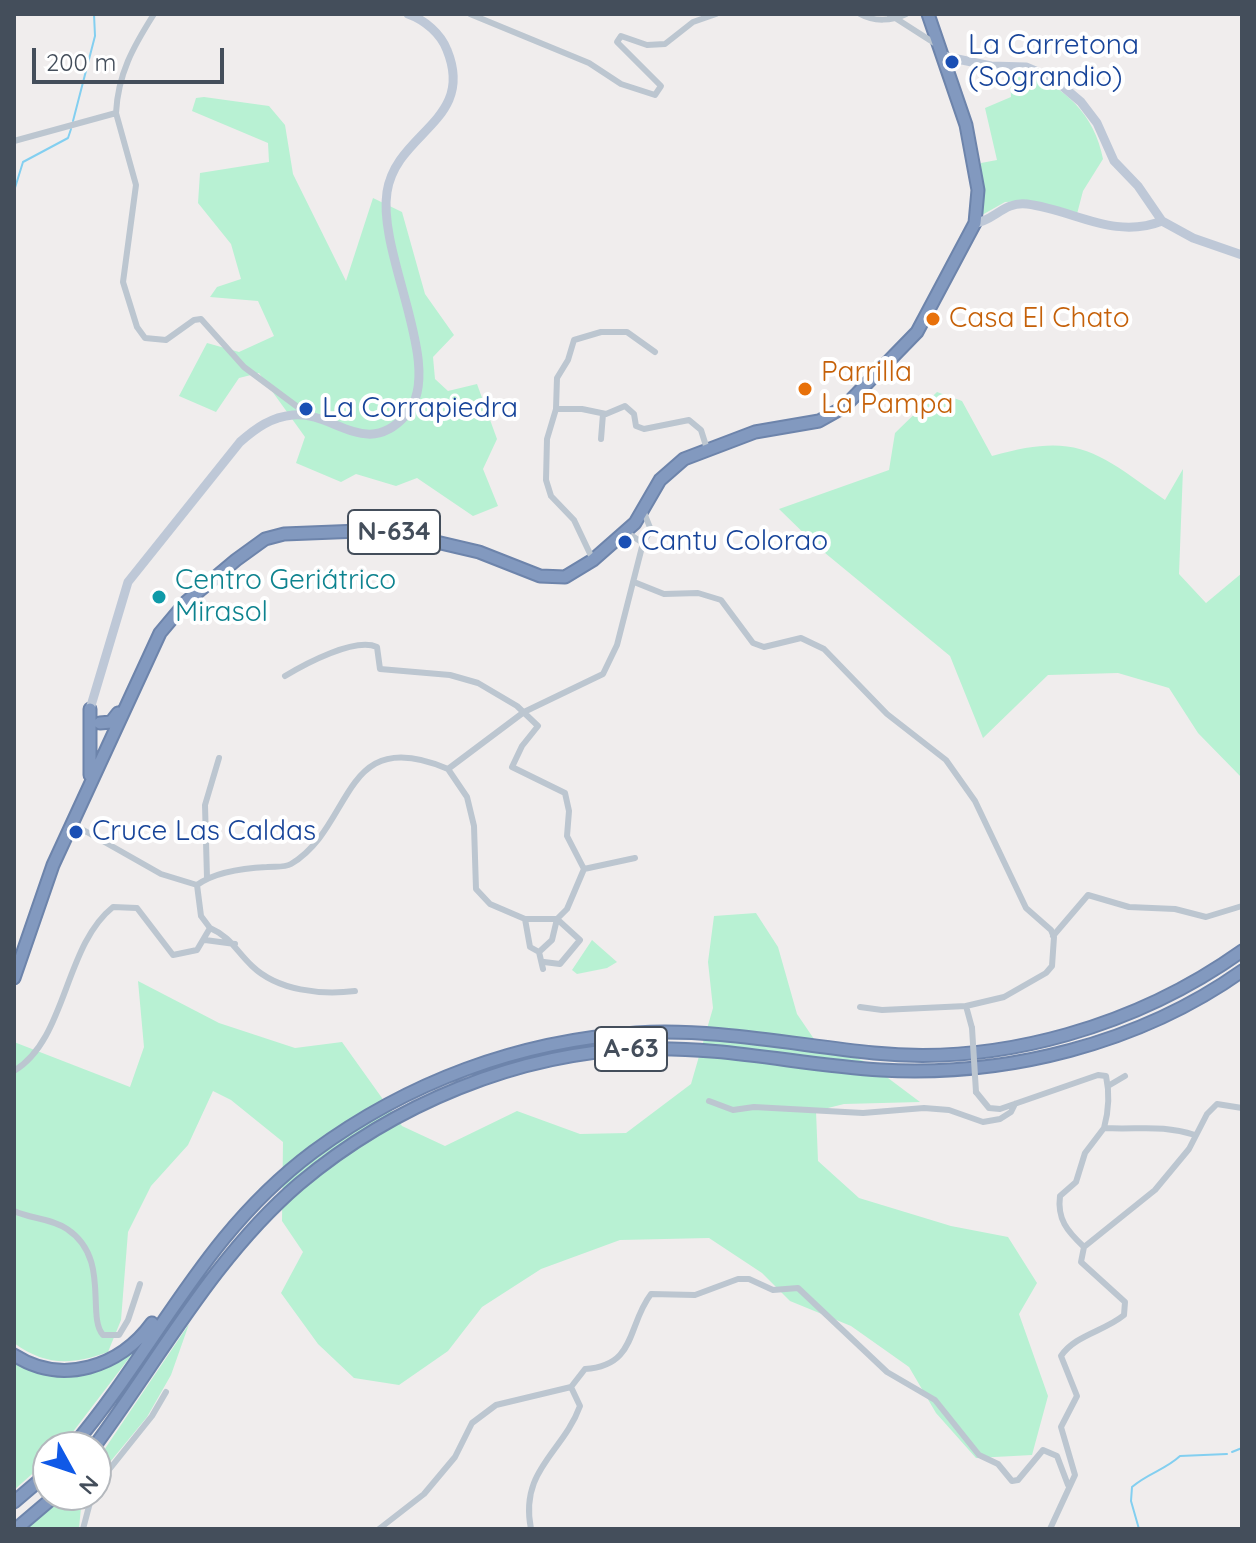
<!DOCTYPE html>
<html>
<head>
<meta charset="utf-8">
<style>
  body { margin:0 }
  #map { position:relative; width:1256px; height:1543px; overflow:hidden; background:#f0eded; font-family:Quicksand,sans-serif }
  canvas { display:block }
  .frame { position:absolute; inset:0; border:16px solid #444e5b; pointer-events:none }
  .north { position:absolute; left:32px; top:1431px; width:80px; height:80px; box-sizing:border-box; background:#fff; border:2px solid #b4b8bd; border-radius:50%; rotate:130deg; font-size:22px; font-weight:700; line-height:32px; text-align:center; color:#444e5b }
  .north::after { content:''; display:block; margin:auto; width:28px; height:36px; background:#1059e7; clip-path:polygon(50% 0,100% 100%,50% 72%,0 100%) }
  .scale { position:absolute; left:32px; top:48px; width:192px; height:36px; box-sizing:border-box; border:4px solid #444e5b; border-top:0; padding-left:10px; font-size:24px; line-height:28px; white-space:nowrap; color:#444e5b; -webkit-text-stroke:6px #fff; paint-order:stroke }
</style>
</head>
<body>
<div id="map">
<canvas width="1256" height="1543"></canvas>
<div class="frame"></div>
<div class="north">N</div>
<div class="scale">200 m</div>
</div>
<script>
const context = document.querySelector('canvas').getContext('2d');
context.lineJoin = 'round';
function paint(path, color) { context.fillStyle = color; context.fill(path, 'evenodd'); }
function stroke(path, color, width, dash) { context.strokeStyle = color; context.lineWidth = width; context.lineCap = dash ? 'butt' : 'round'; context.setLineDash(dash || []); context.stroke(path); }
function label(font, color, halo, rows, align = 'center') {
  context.font = font + ' Quicksand,sans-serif'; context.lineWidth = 8; context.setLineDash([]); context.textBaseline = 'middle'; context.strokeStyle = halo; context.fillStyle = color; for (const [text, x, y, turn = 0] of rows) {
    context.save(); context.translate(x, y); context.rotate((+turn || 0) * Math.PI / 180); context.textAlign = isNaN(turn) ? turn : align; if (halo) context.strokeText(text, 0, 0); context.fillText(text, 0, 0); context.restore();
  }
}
const green = new Path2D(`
  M1022 71C1064 85 1095 115 1103 159L1083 191 1077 214 1025 201 1005 202 982 215 981 163 997 160 985 108 1011 97 1010 77H1020Z
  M204 97 269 106 285 125 293 174 346 281 373 198 402 212 425 294 454 335 433 357 435 379 448 391 477 384 497 439 483 469 498 506 473 516 417 478 396 486 356 474 341 482 296 463 305 437 259 373 239 378 216 412 179 396 207 343 239 352 274 336 258 301 210 297 217 287 241 279 231 244 198 203 200 173 269 162 268 143 192 111 196 98Z
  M937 392 962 401 992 456C1078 431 1097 452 1165 500L1183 469 1179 574 1206 603 1242 573V778L1198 733 1169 688 1118 673 1048 675 983 738 950 656 819 548 779 509 889 470 895 433Z
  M756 913 778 947 797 1014 814 1039 868 1063 920 1102 844 1104 816 1111 818 1161 859 1198 951 1226 1008 1237 1037 1283 1019 1314 1048 1396 1032 1455 976 1458 936 1413 909 1367 851 1326 790 1301 762 1273 709 1238 620 1240 541 1269 482 1307 448 1351 399 1385 354 1378 318 1344 281 1293 303 1252 282 1221 283 1142 231 1100 213 1091 188 1145 151 1186 128 1232 121 1320 108 1352C73 1365 45 1366 14 1343V1042L130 1087 144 1047 138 981 219 1023 295 1048 342 1042 402 1126 445 1146 517 1111 580 1134 626 1133 691 1084 713 1008 708 962 714 916Z
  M592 940 617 962 607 968 577 974 572 970Z
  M189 1324 171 1375 147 1417 96 1479V1462Z
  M136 1349 69 1437 60 1447H48V1460L14 1490V1359L55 1374Z
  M64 1495H84L76 1505 81 1508 79 1528 23 1529Z`);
const stream = new Path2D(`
  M73 121 95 36 94 14
  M14 191 23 162 68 138 71 129
  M1232 1452 1242 1448
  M1139 1529 1131 1501 1132 1487C1148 1473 1165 1470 1180 1456L1227 1454`);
const street = new Path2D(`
  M154 14C133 47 118 74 116 113L136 185 123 282 137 327 145 338 166 340 194 320 201 319 244 367 307 414
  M470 14 589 63 621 84 655 95 661 86 617 42 621 36 647 45 665 44 693 22 716 14
  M860 14C874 22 892 21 906 14
  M889 14 939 46
  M14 141 116 113
  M556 409H582L606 414 625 406 634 414 636 426 644 429 689 420 701 430 707 449
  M601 439 603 414
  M643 510 651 530 643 543
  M593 560 574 520 551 496 546 480 547 439 556 409 557 378 568 360 574 340 601 332H627L655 352
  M634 582 664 594 698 593 721 600 753 643 764 647 801 638 824 649 887 714 946 760 975 801 1026 908 1051 930 1054 937 1052 966 1046 973 1004 997 966 1006 882 1010 860 1007
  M285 676C305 664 355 637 377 647L380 669 450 675 478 683 517 706 538 726 522 746 512 767 565 793 569 811 567 836 584 869
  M448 769 467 797 474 826 476 889 490 904 525 919 530 947 539 952 543 969
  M207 878 205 805 219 758
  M197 885C215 872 245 868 267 867 275 866 284 868 291 864 355 826 340 723 448 769L524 712 603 674 617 645 643 543 626 532
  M525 919H557L567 909 584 869 635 858
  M210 928C231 937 236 951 252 966 278 991 321 995 355 991
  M1053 936 1088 895 1129 907 1175 909 1206 917 1242 906
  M205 940 235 944
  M539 952 552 940 557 919 580 940 560 964 544 962
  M966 1006 972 1028
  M14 1071C67 1039 64 946 113 907L137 908 173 955 197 950 210 928 201 916 197 885 161 874 71 823
  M1108 1086 1125 1076
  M976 1092 989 1108 1000 1109 1098 1075 1106 1076C1110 1094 1109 1110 1104 1128 1140 1130 1160 1124 1195 1135
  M709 1101 733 1110 754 1107 863 1113 924 1108 949 1110 983 1122 1000 1119 1011 1112 1015 1104
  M14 1211C31 1219 51 1218 67 1229 111 1258 86 1316 103 1335H119L128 1320 140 1284
  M1084 1247C1067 1231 1057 1219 1060 1196L1076 1182 1085 1153 1104 1128
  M96 1486 152 1416 166 1392
  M83 1529 92 1495
  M379 1529 424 1494 455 1457 472 1423 496 1405 571 1387 585 1369C637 1366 627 1325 651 1294L695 1295 738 1279H749L773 1290 798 1288 887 1372 935 1400 979 1455 998 1464 1012 1481 1018 1480 1043 1450 1057 1456 1068 1485
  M531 1529C519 1470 563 1453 580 1406L571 1387
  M1050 1529 1075 1475 1061 1427 1077 1396 1061 1356C1075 1335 1105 1331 1124 1315L1125 1302 1081 1262 1084 1247 1155 1190 1189 1149 1207 1114 1217 1104 1242 1108`);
const secondary = new Path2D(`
  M943 56 991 66 1026 67 1054 79 1081 102 1097 123 1114 161 1138 186 1162 221 1193 238 1242 255
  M975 223C994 221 1004 201 1027 204 1074 210 1114 240 1162 221
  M90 709 128 582 240 442C256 428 271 417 293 415 334 411 366 460 406 415 447 370 377 255 387 192 396 132 476 121 447 50 441 34 425 20 408 14`);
const highway = new Path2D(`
  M90 709V775
  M100 723 111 722 118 713
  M14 978 53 865 160 633 186 602 236 560 265 539 284 534 385 530 479 552 540 576 565 577 593 560 635 523 660 480 684 459 755 432 819 421 844 407 917 332 975 223 978 190 966 125 928 14
  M14 1355C62 1386 120 1367 152 1323
  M72 1447C158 1346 202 1235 313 1152 408 1082 518 1041 636 1033 715 1028 795 1045 874 1053 1002 1066 1138 1025 1242 951
  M94 1447C160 1358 214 1257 299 1184 393 1105 518 1052 641 1049 722 1046 801 1065 881 1070 1006 1077 1139 1044 1242 971
  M14 1502 48 1473
  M16 1529 56 1495`);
const streetBridge = new Path2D(`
  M972 1028 976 1092`);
const markers = [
  [952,62,8,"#1a4fb4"],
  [933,319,8,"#e8710a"],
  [805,389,8,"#e8710a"],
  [306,409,8,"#1a4fb4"],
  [625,542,8,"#1a4fb4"],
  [159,597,8,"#0f9aa8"],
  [76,832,8,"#1a4fb4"]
];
const shields = [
  [394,532,92],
  [631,1049,72]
];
const shieldNames = [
  ["N-634",394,532],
  ["A-63",631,1049]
];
const transitNames = [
  ["La Carretona",968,46],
  ["(Sograndio)",968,78],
  ["La Corrapiedra",322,409],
  ["Cantu Colorao",641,542],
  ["Cruce Las Caldas",92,832]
];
const foodNames = [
  ["Casa El Chato",949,319],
  ["Parrilla",821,373],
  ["La Pampa",821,405]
];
const cultureNames = [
  ["Centro Geriátrico",175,581],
  ["Mirasol",175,613]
];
paint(green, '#b8f1d3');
stroke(stream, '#83cff0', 2);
stroke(highway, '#6d84ab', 15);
stroke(street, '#bcc6d0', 6);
stroke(secondary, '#bec8d7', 9);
stroke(highway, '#8299bf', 11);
stroke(streetBridge, '#bcc6d0', 6);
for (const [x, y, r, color] of markers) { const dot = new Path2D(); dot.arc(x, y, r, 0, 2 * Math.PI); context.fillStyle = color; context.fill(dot); stroke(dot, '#fff', 3); }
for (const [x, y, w] of shields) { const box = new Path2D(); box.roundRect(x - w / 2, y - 22, w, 44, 6); context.fillStyle = '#fff'; context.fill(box); stroke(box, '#444e5b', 2); }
label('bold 26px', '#444e5b', null, shieldNames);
label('28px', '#164399', '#fff', transitNames, 'left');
label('28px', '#c56008', '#fff', foodNames, 'left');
label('28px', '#0d838f', '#fff', cultureNames, 'left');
</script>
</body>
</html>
